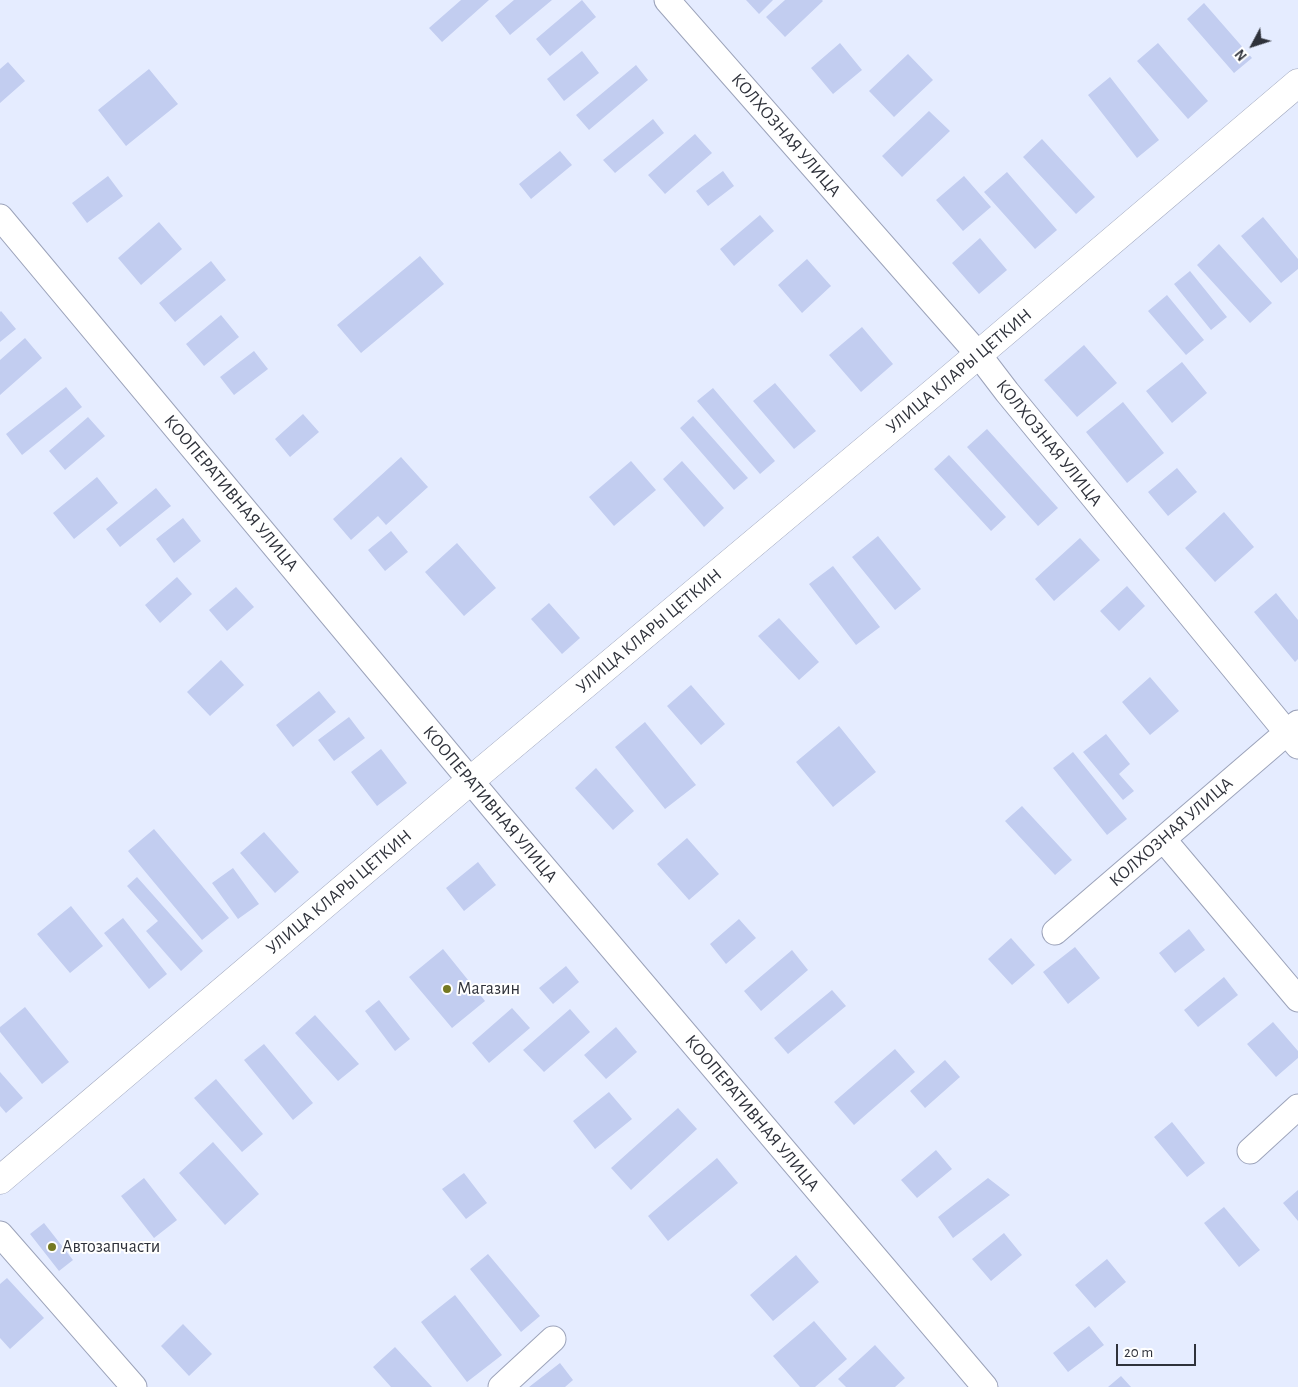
<!DOCTYPE html>
<html>
<head>
<meta charset="utf-8">
<style>
  body { margin:0 }
  #map { position:relative; width:1298px; height:1387px; overflow:hidden; background:#e5ecff; font-family:"Alegreya Sans",sans-serif }
  canvas { display:block }
  .north { position:absolute; left:1228px; top:20px; width:50px; height:50px; -webkit-text-stroke:4px #fff; paint-order:stroke; rotate:230deg; font-size:14px; font-weight:700; line-height:20px; text-align:center; color:#2f323b }
  .north::after { content:''; display:block; margin:auto; width:18px; height:22px; background:#2f323b; clip-path:polygon(50% 0,100% 100%,50% 72%,0 100%) }
  .scale { position:absolute; left:1116px; top:1344px; width:80px; height:22px; box-sizing:border-box; border:2px solid #2f323b; border-top:0; padding-left:6px; font-size:15px; line-height:18px; white-space:nowrap; color:#2f323b; -webkit-text-stroke:4px #fff; paint-order:stroke }
</style>
</head>
<body>
<div id="map">
<canvas width="1298" height="1387"></canvas>
<div class="north">N</div>
<div class="scale">20 m</div>
</div>
<script>
const context = document.querySelector('canvas').getContext('2d');
context.lineJoin = 'round';
function paint(path, color) { context.fillStyle = color; context.fill(path, 'evenodd'); }
function stroke(path, color, width, dash) { context.strokeStyle = color; context.lineWidth = width; context.lineCap = dash ? 'butt' : 'round'; context.setLineDash(dash || []); context.stroke(path); }
function label(font, color, halo, rows, align = 'center') {
  context.font = font + ' "Alegreya Sans",sans-serif'; context.lineWidth = 4; context.setLineDash([]); context.textBaseline = 'middle'; context.strokeStyle = halo; context.fillStyle = color; for (const [text, x, y, turn = 0] of rows) {
    context.save(); context.translate(x, y); context.rotate((+turn || 0) * Math.PI / 180); context.textAlign = isNaN(turn) ? turn : align; if (halo) context.strokeText(text, 0, 0); context.fillText(text, 0, 0); context.restore();
  }
}
const building = new Path2D(`
  M461 0H489L442 42 429 28Z
  M514 0H552L510 35 495 16Z
  M582 0 596 17 550 56 536 39Z
  M746 0H773L759 14Z
  M785 0H822L823 1 785 37 766 17Z
  M1204 3 1252 58 1234 73 1187 19Z
  M840 43 862 70 833 94 811 68Z
  M1158 43 1208 101 1188 119 1137 61Z
  M582 51 599 73 564 101 547 79Z
  M908 54 933 80 894 117 869 91Z
  M8 62 25 81 0 103V69Z
  M636 65 648 80 589 130 576 115Z
  M149 69 178 104 126 146 98 110Z
  M1110 77 1159 140 1137 158 1088 95Z
  M929 111 950 131 902 177 882 156Z
  M653 119 664 133 615 173 603 160Z
  M695 134 712 153 665 194 648 175Z
  M1042 139 1095 197 1076 214 1023 157Z
  M560 151 572 165 531 199 519 184Z
  M723 171 734 186 708 206 696 191Z
  M1007 172 1057 230 1035 249 984 192Z
  M108 176 123 196 87 223 72 203Z
  M964 176 991 207 963 231 936 200Z
  M760 215 774 231 734 266 720 249Z
  M1263 217 1298 259V269L1281 283 1241 236Z
  M159 222 182 249 141 285 118 258Z
  M980 238 1007 270 979 294 952 263Z
  M1219 244 1272 303 1250 323 1197 265Z
  M420 256 444 284 361 353 337 325Z
  M807 259 831 286 802 313 778 285Z
  M211 261 226 280 175 322 159 303Z
  M1190 271 1227 317 1211 330 1174 284Z
  M1167 295 1204 340 1186 355 1148 311Z
  M1 311 16 329 0 342V312Z
  M221 315 239 337 204 366 186 344Z
  M862 327 893 364 861 392 829 355Z
  M25 338 42 358 0 395V360Z
  M1084 345 1117 383 1077 417 1044 380Z
  M254 351 268 369 234 395 220 377Z
  M1182 362 1207 393 1172 423 1146 391Z
  M775 383 816 431 794 449 753 401Z
  M66 387 82 407 22 455 6 434Z
  M713 388 775 461 760 474 697 401Z
  M1123 402 1164 453 1127 483 1086 432Z
  M303 414 319 432 290 457 275 439Z
  M693 416 748 478 734 490 680 428Z
  M88 417 105 436 65 470 49 451Z
  M987 429 1058 508 1038 526 967 447Z
  M949 455 1006 517 991 531 934 469Z
  M401 457 428 487 386 525 378 516 351 540 333 519Z
  M631 461 656 490 614 526 589 497Z
  M682 461 724 508 704 527 663 479Z
  M1177 468 1197 492 1168 516 1148 492Z
  M97 477 118 503 74 539 53 513Z
  M156 488 171 506 120 547 106 529Z
  M1224 512 1254 547 1215 582 1185 548Z
  M183 518 201 541 174 563 156 539Z
  M391 531 408 552 385 571 368 550Z
  M878 536 921 589 895 610 852 557Z
  M1080 538 1100 560 1054 601 1035 579Z
  M457 543 496 588 464 616 425 572Z
  M833 566 880 627 856 645 809 584Z
  M177 577 192 594 160 623 145 605Z
  M1127 586 1145 606 1119 631 1100 611Z
  M236 587 254 607 227 631 209 610Z
  M1276 593 1298 620V659L1295 662 1254 612Z
  M549 603 580 638 562 654 531 619Z
  M779 618 819 662 799 680 758 636Z
  M221 660 244 685 210 716 187 692Z
  M1150 677 1179 711 1150 735 1122 702Z
  M691 685 725 724 701 745 667 706Z
  M319 691 336 712 293 747 276 725Z
  M349 717 365 738 334 761 318 740Z
  M645 722 696 785 665 809 615 747Z
  M839 726 876 772 833 807 796 762Z
  M1106 734 1130 764 1119 774 1134 791 1123 800 1083 752Z
  M381 749 407 783 377 806 351 772Z
  M1073 752 1127 819 1107 835 1053 768Z
  M596 768 634 811 613 830 575 788Z
  M1022 806 1072 860 1055 875 1005 821Z
  M154 829 229 918 202 940 128 851Z
  M264 832 299 872 275 893 240 853Z
  M687 838 719 874 689 900 657 864Z
  M478 862 496 885 464 911 446 888Z
  M233 868 259 904 238 919 212 883Z
  M137 877 203 951 181 971 146 931 158 921 127 886Z
  M71 906 103 946 70 973 37 934Z
  M123 918 167 974 149 989 104 933Z
  M739 919 756 938 726 964 710 944Z
  M1189 929 1205 950 1175 973 1159 953Z
  M1011 938 1035 965 1012 985 988 959Z
  M1075 947 1100 978 1068 1004 1043 972Z
  M443 949 485 1001 452 1028 409 977Z
  M792 950 808 970 761 1011 744 991Z
  M566 966 579 982 553 1004 539 988Z
  M1224 977 1238 995 1198 1027 1184 1010Z
  M832 990 846 1006 788 1054 774 1038Z
  M379 1000 410 1039 395 1051 365 1011Z
  M25 1007 69 1062 42 1084 0 1032V1027Z
  M512 1008 530 1028 489 1063 472 1043Z
  M570 1009 590 1032 544 1072 523 1050Z
  M315 1015 359 1064 338 1081 295 1033Z
  M1273 1022 1298 1051V1058L1276 1077 1247 1044Z
  M616 1027 637 1052 606 1079 584 1055Z
  M264 1044 313 1103 293 1120 244 1060Z
  M895 1049 915 1072 854 1125 834 1102Z
  M945 1060 960 1077 925 1108 910 1091Z
  M0 1072 23 1098 6 1113 0 1106Z
  M216 1079 263 1134 242 1152 194 1098Z
  M609 1092 632 1119 595 1149 573 1121Z
  M678 1108 697 1129 631 1190 611 1168Z
  M1172 1122 1205 1163 1187 1177 1154 1137Z
  M213 1142 259 1194 225 1225 179 1173Z
  M936 1150 952 1169 917 1198 901 1180Z
  M717 1158 738 1183 668 1241 648 1216Z
  M464 1173 487 1203 466 1219 442 1189Z
  M144 1178 177 1220 154 1238 121 1196Z
  M988 1178 1010 1195 953 1238 938 1217Z
  M1298 1190V1221L1283 1203Z
  M1224 1207 1260 1250 1239 1267 1204 1223Z
  M44 1223 73 1260 59 1271 30 1234Z
  M1004 1233 1022 1255 991 1281 972 1259Z
  M488 1254 540 1316 521 1332 470 1269Z
  M796 1255 819 1282 773 1321 750 1295Z
  M1107 1259 1126 1282 1095 1308 1075 1285Z
  M7 1278 44 1318 10 1349 0 1338V1284Z
  M455 1295 502 1355 467 1382 421 1322Z
  M814 1321 847 1359 815 1387H800L773 1356Z
  M183 1324 212 1354 189 1376 161 1346Z
  M1089 1326 1104 1345 1068 1372 1053 1353Z
  M875 1345 905 1378 895 1387H846L838 1379Z
  M395 1347 432 1387H391L373 1367Z
  M560 1363 573 1380 565 1387H529Z
  M1121 1376 1131 1387H1108Z`);
const street = new Path2D(`
  M667 0 978 354 1007 392 1298 746
  M0 217 495 810 985 1387
  M1163 839 1298 999
  M1055 932 1298 723
  M1250 1151 1298 1107
  M0 1234 134 1387
  M501 1387 553 1339`);
const secondary = new Path2D(`
  M0 1180 470 781 939 388 1298 83`);
const markers = [
  [447,989,5,"#757922"],
  [52,1247,5,"#757922"]
];
const streetNames = [
  ["КОЛХОЗНАЯ УЛИЦА",786,135,49],
  ["УЛИЦА КЛАРЫ ЦЕТКИН",959,371,-40],
  ["КОЛХОЗНАЯ УЛИЦА",1049,443,51],
  ["КООПЕРАТИВНАЯ УЛИЦА",231,493,50],
  ["УЛИЦА КЛАРЫ ЦЕТКИН",649,631,-40],
  ["КООПЕРАТИВНАЯ УЛИЦА",490,804,50],
  ["КОЛХОЗНАЯ УЛИЦА",1171,832,-41],
  ["УЛИЦА КЛАРЫ ЦЕТКИН",339,892,-40],
  ["КООПЕРАТИВНАЯ УЛИЦА",752,1113,50]
];
const poiNames = [
  ["Магазин",457,989],
  ["Автозапчасти",62,1247]
];
paint(building, '#c2cdf0');
stroke(street, '#9ca3ba', 27);
stroke(secondary, '#9ca3ba', 29);
stroke(street, '#fff', 25);
stroke(secondary, '#fff', 28);
for (const [x, y, r, color] of markers) { const dot = new Path2D(); dot.arc(x, y, r, 0, 2 * Math.PI); context.fillStyle = color; context.fill(dot); stroke(dot, '#fff', 2); }
label('18px', '#2f323b', '#fff', streetNames);
label('18px', '#2f323b', '#fff', poiNames, 'left');
</script>
</body>
</html>
